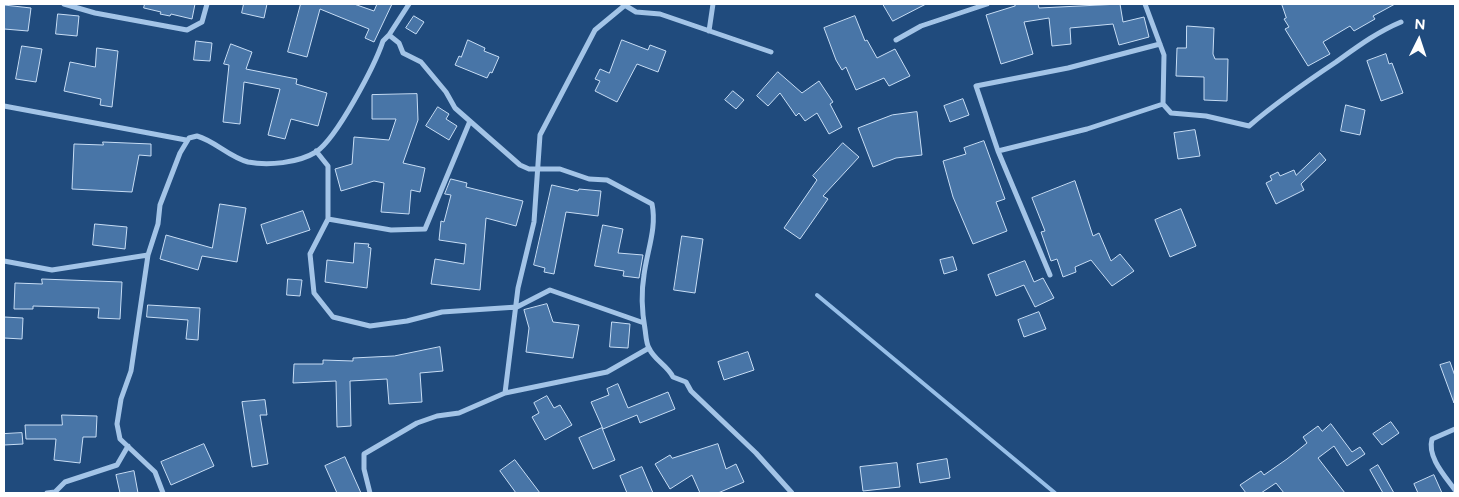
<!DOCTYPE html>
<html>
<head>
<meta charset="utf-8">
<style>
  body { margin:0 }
  #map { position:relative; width:1459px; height:497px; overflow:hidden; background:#204b7d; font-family:Figtree,sans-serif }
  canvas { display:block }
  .frame { position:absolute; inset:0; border:5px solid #fff; pointer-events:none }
  .north { position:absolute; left:1394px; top:15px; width:50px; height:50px; -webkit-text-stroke:4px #204b7d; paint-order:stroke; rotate:4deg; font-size:14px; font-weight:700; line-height:20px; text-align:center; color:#fff }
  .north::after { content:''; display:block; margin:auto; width:18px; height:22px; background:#fff; clip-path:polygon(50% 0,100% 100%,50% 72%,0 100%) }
</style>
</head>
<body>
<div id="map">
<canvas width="1459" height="497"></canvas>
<div class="frame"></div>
<div class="north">N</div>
</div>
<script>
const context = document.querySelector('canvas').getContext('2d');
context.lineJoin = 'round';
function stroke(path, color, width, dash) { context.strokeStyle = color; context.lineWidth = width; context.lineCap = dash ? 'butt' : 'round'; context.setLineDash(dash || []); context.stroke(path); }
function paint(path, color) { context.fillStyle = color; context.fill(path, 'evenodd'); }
const stream = new Path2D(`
  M817 295 1055 493`);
const building = new Path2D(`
  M145 4H195L192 19 171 14 170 16 160 14 161 12 144 8Z
  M244 4H267L264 18 242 13Z
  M301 4H354L374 11 377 4H392L374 42 365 38 369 29 320 9 307 57 288 52Z
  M883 4H926L893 21Z
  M1014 4H1038L1039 8 1120 4 1123 22 1144 17 1149 37 1119 45 1113 24 1070 28 1071 44 1052 46 1049 18 1024 22 1033 54 1001 64 986 15 1015 6Z
  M1282 4H1395L1373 16 1375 19 1354 31 1350 26 1323 42 1330 54 1308 66 1285 29 1289 27 1284 19 1286 18Z
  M4 5 31 8 28 31 4 29Z
  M58 14 79 16 77 36 56 34Z
  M414 16 424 22 416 34 406 28Z
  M855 16 865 41 867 40 877 58 895 49 910 76 889 86 884 78 856 90 846 67 842 70 836 60 824 28Z
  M1187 26 1214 28 1213 54 1215 59H1228L1227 101 1204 100V77L1176 76 1177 48H1186Z
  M468 40 485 48 484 51 499 57 492 73 490 72 487 78 455 65 459 56 461 57Z
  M622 40 648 50 650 45 666 51 658 72 637 64 617 102 595 91 600 81 595 79 600 69 609 73Z
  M196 41 212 43 210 61 194 60Z
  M231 44 252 52 246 69 297 79 296 84 327 93 318 126 291 119 285 139 268 135 280 89 244 82 240 124 223 122 229 65 224 64Z
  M22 46 42 49 36 82 16 79Z
  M97 48 118 51 112 107 100 105 101 99 64 91 70 62 95 67Z
  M1386 54 1389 64 1392 63 1403 93 1381 101 1367 61Z
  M778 72 802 93 819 81 833 102 830 104 842 127 829 134 817 113 805 121 799 113 796 116 780 93 768 106 757 96Z
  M733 91 744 100 736 109 725 100Z
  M417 94 418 120 403 163 425 168 420 192 411 190 409 214 381 212 384 183 374 181 341 191 335 169 352 164 354 137 389 140 396 119H372V95Z
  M963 99 969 115 950 122 944 106Z
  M1346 105 1365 110 1360 135 1341 131Z
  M438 107 449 114 446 119 457 126 449 140 426 126Z
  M917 112 922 155 896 158 873 167 858 128 892 115Z
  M1195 130 1200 156 1178 159 1174 133Z
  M984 141 1005 199 996 202 1007 231 973 244 953 197 943 161 966 154 964 148Z
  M103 142 151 144V156L139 155 132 192 72 189 74 144 103 145Z
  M843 143 859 157 823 196 828 199 800 239 784 228 817 180 813 176Z
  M1320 153 1326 160 1301 184 1304 190 1276 204 1266 183 1272 180 1270 176 1278 172 1280 176 1294 170 1296 175Z
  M451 179 467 183 466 187 523 201 516 226 486 218 480 290 431 284 435 259 464 264 466 244 439 240 441 221 444 222 451 195 445 194Z
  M1075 181 1093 236 1099 233 1111 261 1120 254 1134 271 1112 286 1091 260 1075 267 1076 272 1063 277 1057 259 1051 261 1041 232 1045 231 1032 198Z
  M552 185 578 191 579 189 601 191 598 216 566 212 554 274 544 272 545 268 534 265Z
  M220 204 246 208 237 262 202 256 198 270 160 259 166 235 212 248Z
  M1181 209 1196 246 1170 257 1155 220Z
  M303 211 310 230 267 244 261 225Z
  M95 224 127 227 125 249 93 245Z
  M603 225 623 229 618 253 643 255 639 278 623 276 624 271 595 266Z
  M682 236 703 239 695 293 674 290Z
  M355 243 369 244 368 247 371 248 367 288 325 282 327 260 353 263Z
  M953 257 957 270 944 274 940 260Z
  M1025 261 1034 282 1043 278 1054 298 1035 307 1024 285 996 296 988 275Z
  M42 279 122 282 120 319 98 318 99 308 33 306V309H14L15 283 42 284Z
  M288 279 302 280 300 296 287 295Z
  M547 304 553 322 579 325 573 358 526 352 529 328 524 310Z
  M148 305 200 308 198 340 186 339 188 320 147 317Z
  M1039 312 1046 329 1024 337 1018 320Z
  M4 317 23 318 22 339 4 338Z
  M612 322 630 324 628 348 610 347Z
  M440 347 443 371 420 373 422 402 389 404 387 379 350 381 351 426 337 427 336 381 293 383 294 364H323V360L353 361V358L394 356Z
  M748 352 754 370 724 380 718 362Z
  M1450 362 1455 376 1454 403 1440 365Z
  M618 384 628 408 668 392 675 409 640 423 637 415 603 429 591 402 609 395 607 389Z
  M547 396 554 408 560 405 572 425 545 440 532 417 539 413 534 403Z
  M265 400 267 415H260L268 464 252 467 242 402Z
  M62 415 97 416 96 437H83L80 463 54 460 56 439H26L25 425H62Z
  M1391 422 1399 433 1382 445 1373 434Z
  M1331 424 1352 452 1360 447 1365 454 1347 466 1334 446 1318 458 1345 493H1284L1276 483 1261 493H1246L1240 485 1261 471 1264 475 1287 459 1307 443 1303 437 1318 426 1322 431Z
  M602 428 615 460 593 469 579 438Z
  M22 433 23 444 4 445V434Z
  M204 444 214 466 171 485 161 462Z
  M718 444 726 469 736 464 744 482 718 493H700L692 475 670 489 655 464 670 455 672 458Z
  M345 457 361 493H337L325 466Z
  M947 459 950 478 920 483 917 464Z
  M515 460 540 493H516L500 471Z
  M897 463 900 487 863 491 860 467Z
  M1378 465 1394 493H1383L1370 470Z
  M642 467 653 493H627L620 476Z
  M134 471 138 493H120L116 475Z
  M1434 475 1442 493H1418L1414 484Z`);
const minor = new Path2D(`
  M64 4 95 13 187 30 202 22 207 4
  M409 4 389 35 399 43 403 53 421 62 446 92 455 108 520 165 529 169H560L589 179 607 180 652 204C657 228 647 251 644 275 641 293 642 312 645 329 646 335 646 343 649 348 654 360 667 365 673 377L686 382 691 391 756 453 792 493
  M623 4 636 12 660 14 771 52
  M1145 4 1164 55 1163 104 1171 113 1206 116 1249 126C1277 102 1306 82 1336 62 1357 47 1377 32 1401 22
  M709 31 713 4
  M896 40 921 26 987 4
  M4 106 186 140
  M316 151 328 166V219L310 254 314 293 333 317 370 326 407 321 442 312 517 307 550 290 644 323
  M998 151 1087 129 1163 104
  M328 219 391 230 425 229 470 121
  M4 261 52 270 148 255
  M1050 275 998 151 976 86 1068 68 1160 44
  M505 393 518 288 534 222 540 135 595 30 624 6
  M1455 429 1432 439C1427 457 1445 476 1455 490
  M47 493 55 492 65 482 117 465 128 446
  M163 493 155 472 120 439 117 424 121 399 131 371 148 255 158 224 160 205 180 153 189 138 197 136C215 141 229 157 248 162 268 166 298 163 316 152 337 138 375 65 383 41L389 35
  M370 493 364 469V454L417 423 437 416 459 413 505 393 607 372 649 348`);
stroke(stream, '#97bfe8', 4);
paint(building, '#4875a7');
stroke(building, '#c7ddf5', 1);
stroke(minor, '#a3c4e7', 5);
</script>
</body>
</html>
